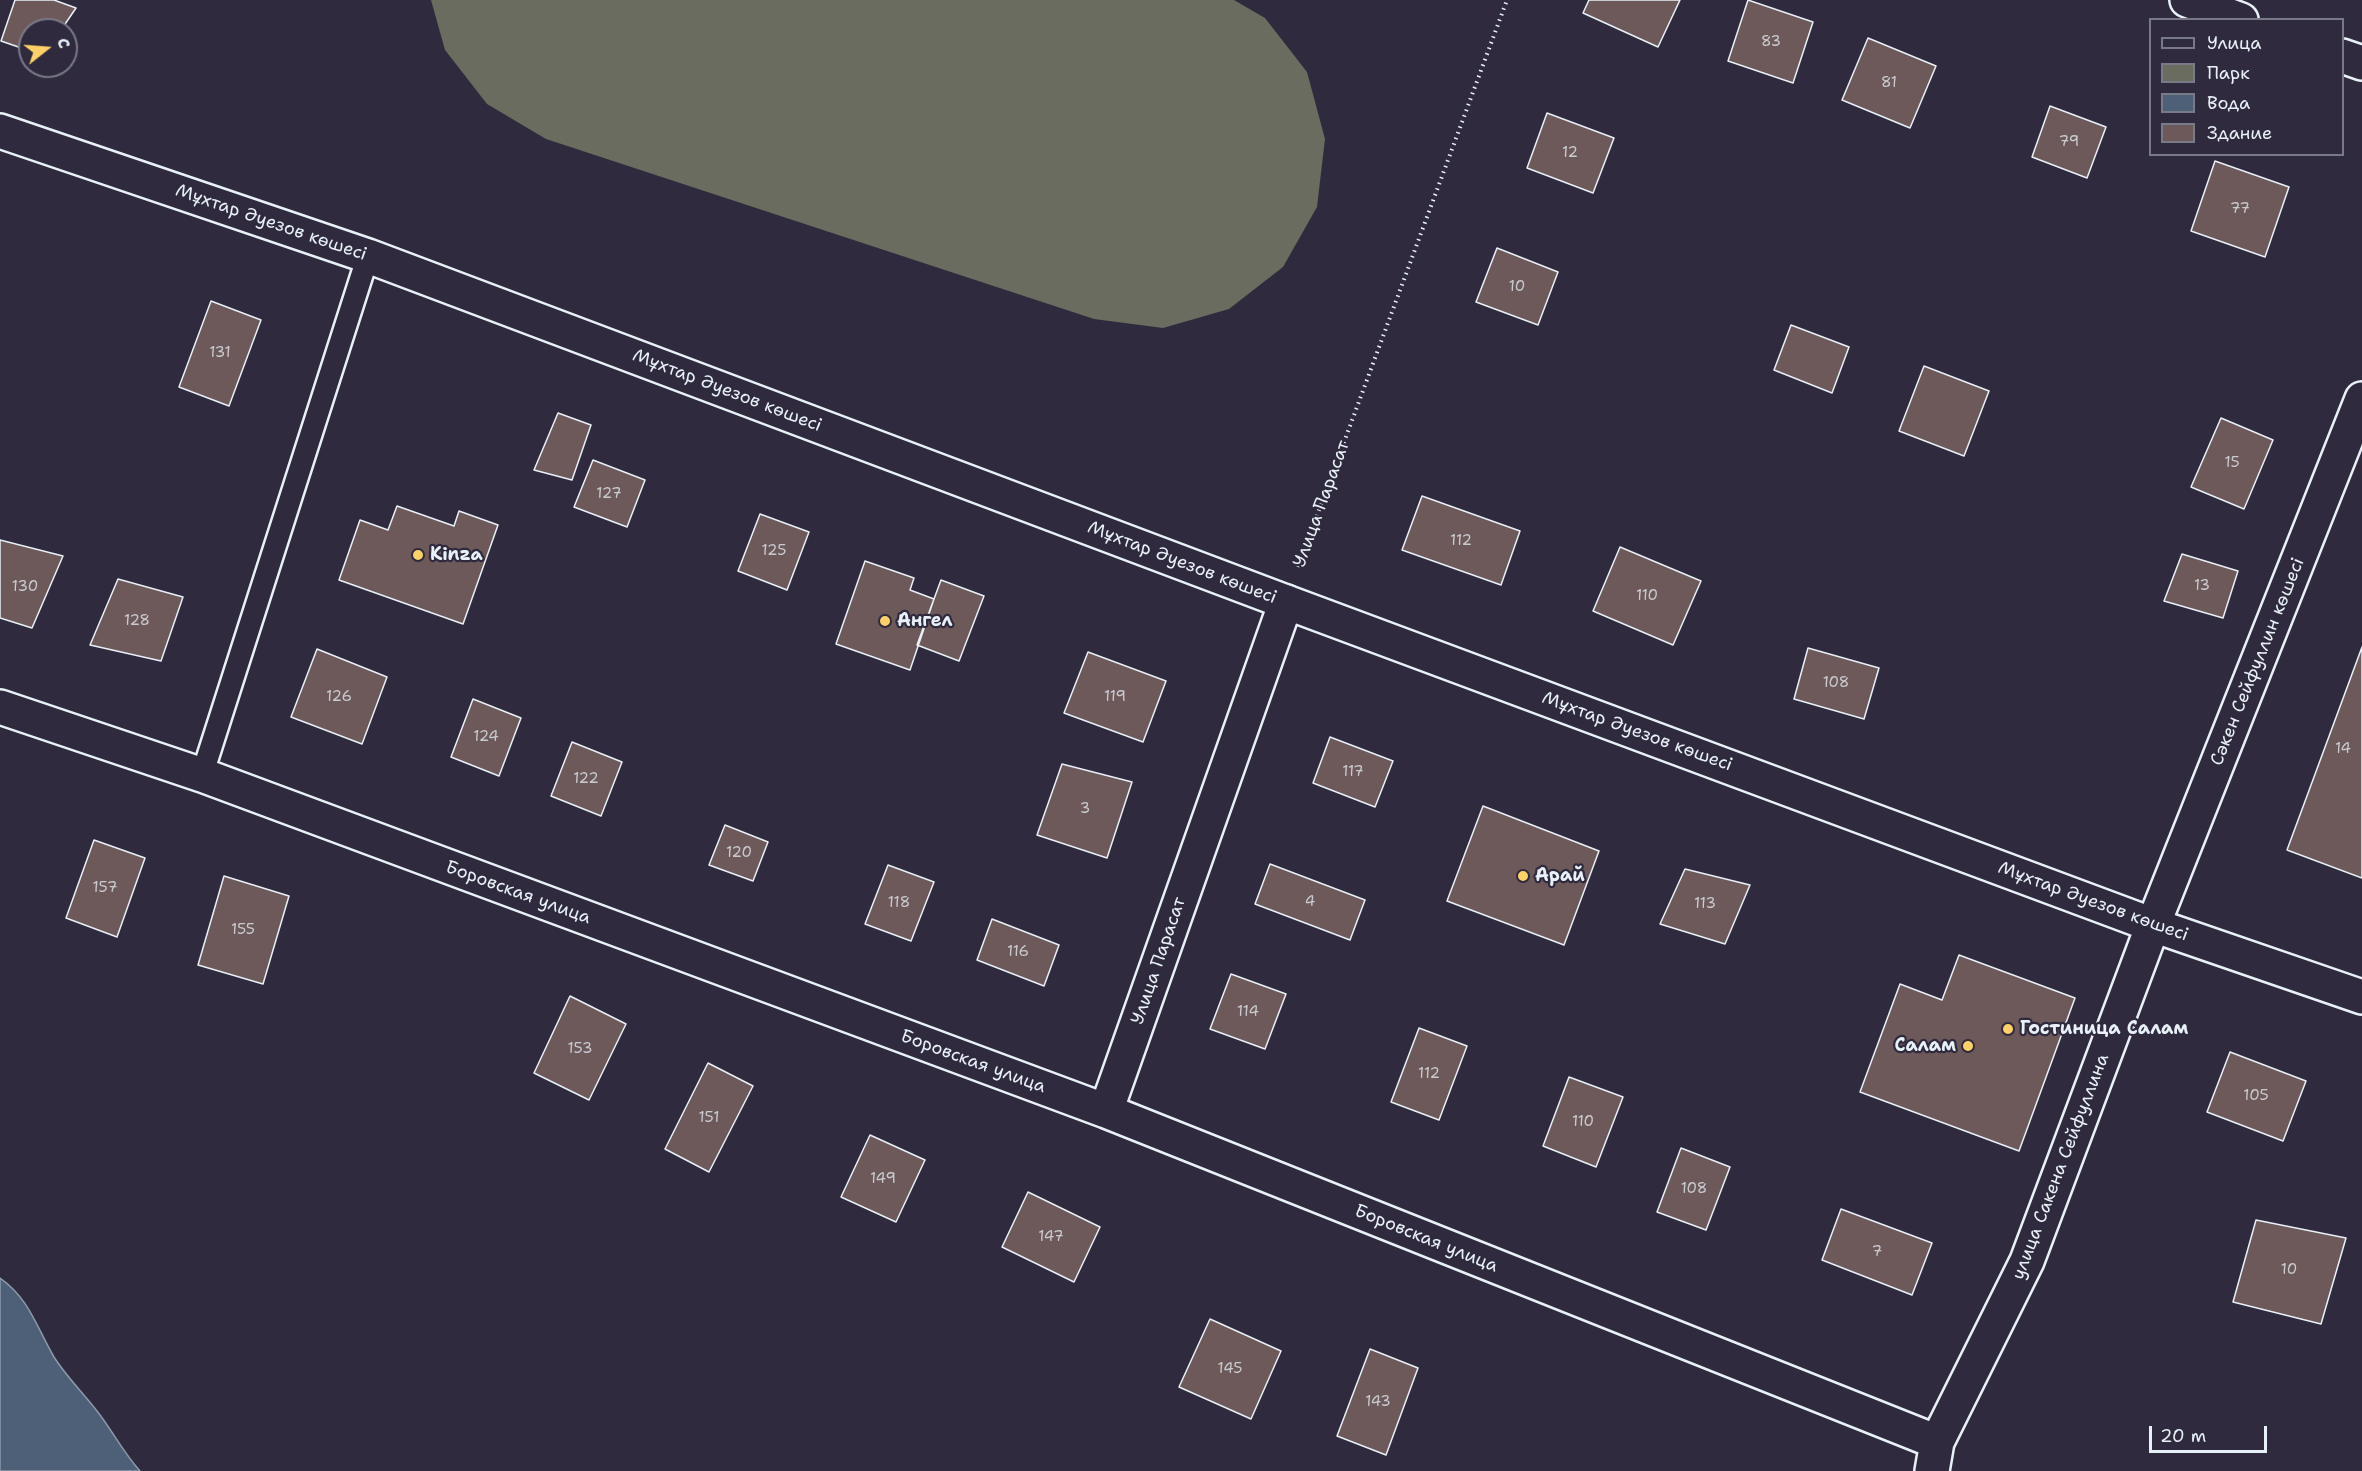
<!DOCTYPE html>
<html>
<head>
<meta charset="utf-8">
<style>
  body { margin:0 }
  #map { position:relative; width:2362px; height:1471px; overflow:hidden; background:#2f2a3d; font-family:"Shantell Sans",sans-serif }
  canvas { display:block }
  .legend { position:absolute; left:2149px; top:18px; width:195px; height:138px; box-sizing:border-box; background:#2f2a3d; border:2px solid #797a88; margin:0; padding:8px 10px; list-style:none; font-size:18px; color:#e8f1f8 }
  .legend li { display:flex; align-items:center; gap:12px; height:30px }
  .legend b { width:30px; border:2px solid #797a88 }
  .north { position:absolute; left:18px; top:18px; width:60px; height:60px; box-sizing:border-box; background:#2f2a3d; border:2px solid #797a88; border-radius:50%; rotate:73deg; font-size:16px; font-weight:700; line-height:24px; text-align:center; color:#e8f1f8 }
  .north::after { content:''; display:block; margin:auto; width:21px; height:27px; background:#ffd166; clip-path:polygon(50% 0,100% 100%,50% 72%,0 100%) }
  .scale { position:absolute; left:2149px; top:1426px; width:118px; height:27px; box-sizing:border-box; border:3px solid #e8f1f8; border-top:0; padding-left:8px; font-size:18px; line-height:21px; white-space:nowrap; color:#e8f1f8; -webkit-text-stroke:4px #2f2a3d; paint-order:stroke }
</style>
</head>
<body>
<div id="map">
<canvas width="2362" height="1471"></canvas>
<ul class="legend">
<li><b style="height:8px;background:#2f2a3d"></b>Улица</li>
<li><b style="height:16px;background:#696c5e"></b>Парк</li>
<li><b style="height:16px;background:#4e6078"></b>Вода</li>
<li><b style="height:16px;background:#6d595a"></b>Здание</li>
</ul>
<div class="north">С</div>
<div class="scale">20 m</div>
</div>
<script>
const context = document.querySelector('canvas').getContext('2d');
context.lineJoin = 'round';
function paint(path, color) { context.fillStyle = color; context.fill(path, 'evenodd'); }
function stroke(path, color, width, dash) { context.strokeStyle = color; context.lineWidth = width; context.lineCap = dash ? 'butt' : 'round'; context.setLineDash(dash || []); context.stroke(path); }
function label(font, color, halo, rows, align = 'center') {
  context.font = font + ' "Shantell Sans",sans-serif'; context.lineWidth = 4.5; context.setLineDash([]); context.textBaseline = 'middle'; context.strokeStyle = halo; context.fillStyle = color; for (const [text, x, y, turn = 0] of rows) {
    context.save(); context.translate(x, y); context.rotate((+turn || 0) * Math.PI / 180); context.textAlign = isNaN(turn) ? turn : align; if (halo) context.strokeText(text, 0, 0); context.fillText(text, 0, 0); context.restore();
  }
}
const green = new Path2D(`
  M431 0H1234L1265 18 1307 72 1325 139 1317 207 1283 267 1229 309 1163 328 1094 319 546 139 487 104 445 50Z`);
const water = new Path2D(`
  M0 1278C29 1298 37 1328 54 1357 66 1376 83 1393 97 1411 112 1430 123 1452 140 1471H0Z`);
const building = new Path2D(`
  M15 0H54L76 8 61 30H30V51L1 41Z
  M1589 0H1680L1658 47 1583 13Z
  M1748 0 1813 22 1793 83 1728 61Z
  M1868 38 1936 66 1910 128 1842 100Z
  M2050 106 2106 127 2087 178 2032 157Z
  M1547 113 1614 138 1593 193 1527 168Z
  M2215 161 2289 187 2265 257 2191 231Z
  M1497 248 1558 272 1538 325 1476 302Z
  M211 301 261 320 229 406 179 387Z
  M1791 325 1849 347 1832 393 1774 370Z
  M1924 366 1989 391 1964 456 1899 431Z
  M558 413 591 425 572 480 534 470Z
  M2221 418 2273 440 2244 509 2191 487Z
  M593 460 645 480 627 527 574 507Z
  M1422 496 1520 531 1501 585 1402 550Z
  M397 506 454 526 459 511 498 525 463 624 339 580 360 520 388 530Z
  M760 514 809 532 787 590 738 571Z
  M0 540 63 556 32 628 0 618Z
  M1620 547 1701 581 1673 645 1593 611Z
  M2182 554 2238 571 2223 618 2164 601Z
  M865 561 914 578 910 590 934 599 910 670 836 644Z
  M118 579 183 597 161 661 90 645Z
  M941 580 984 596 959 661 917 645Z
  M2362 647V878L2287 850Z
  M1808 648 1879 668 1864 719 1794 699Z
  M317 649 387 677 362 744 291 717Z
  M1088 652 1166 681 1143 742 1064 713Z
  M473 699 521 718 499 776 451 757Z
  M1330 737 1393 761 1375 807 1313 783Z
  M572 742 622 762 601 816 551 796Z
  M1062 764 1132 782 1107 858 1037 835Z
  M1483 806 1599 851 1564 945 1447 901Z
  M725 825 768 842 753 881 709 865Z
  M94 840 145 858 117 937 66 918Z
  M1270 864 1365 900 1350 940 1255 904Z
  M888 865 934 882 911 941 865 924Z
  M1685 869 1750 885 1725 944 1660 924Z
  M224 876 289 896 263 984 198 965Z
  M992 919 1059 945 1044 986 977 960Z
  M1959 955 2075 998 2019 1151 1860 1092 1900 984 1942 1000Z
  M1231 974 1286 994 1265 1049 1210 1029Z
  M570 996 626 1024 589 1100 534 1073Z
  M1419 1028 1467 1046 1439 1120 1391 1102Z
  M2230 1052 2306 1081 2283 1141 2207 1112Z
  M708 1063 753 1086 709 1172 665 1149Z
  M1569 1077 1623 1097 1596 1167 1543 1146Z
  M870 1135 925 1160 896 1222 841 1197Z
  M1681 1148 1730 1167 1706 1230 1657 1212Z
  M1028 1192 1100 1227 1074 1282 1002 1247Z
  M1841 1209 1932 1243 1912 1295 1822 1260Z
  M2256 1220 2346 1238 2321 1324 2233 1302Z
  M1210 1319 1281 1351 1251 1419 1179 1387Z
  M1370 1349 1418 1368 1386 1455 1337 1436Z`);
const path = new Path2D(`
  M1298 567 1507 0`);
const service = new Path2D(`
  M202 775 368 256`);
const minor = new Path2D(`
  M0 707 202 775 1106 1111 1937 1442
  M1106 1111 1286 602
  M1932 1471 1937 1442 2027 1261 2153 925`);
const tertiary = new Path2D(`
  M2187 0 2241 20
  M2342 56 2362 63
  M2153 925 2362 399`);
const secondary = new Path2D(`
  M0 131 368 256 1286 602 2153 925 2362 997`);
const markers = [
  [418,555,6,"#ffd166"],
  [885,621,6,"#ffd166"],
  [1523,876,6,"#ffd166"],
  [2008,1029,6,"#ffd166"],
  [1968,1046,6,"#ffd166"]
];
const numberNames = [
  ["83",1771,42],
  ["81",1889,83],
  ["79",2069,142],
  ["12",1570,153],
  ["77",2240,209],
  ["10",1517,287],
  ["131",220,353],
  ["15",2232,463],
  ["127",609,494],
  ["112",1461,541],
  ["125",774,551],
  ["13",2202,586],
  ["130",25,587],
  ["110",1647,596],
  ["128",137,621],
  ["108",1836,683],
  ["126",339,697],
  ["119",1115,697],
  ["124",486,737],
  ["14",2343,749],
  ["117",1353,772],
  ["122",586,779],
  ["3",1085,809],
  ["120",739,853],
  ["157",105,888],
  ["4",1310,902],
  ["118",899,903],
  ["113",1705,904],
  ["155",243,930],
  ["116",1018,952],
  ["114",1248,1012],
  ["153",580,1049],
  ["112",1429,1074],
  ["105",2256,1096],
  ["151",709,1118],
  ["110",1583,1122],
  ["149",883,1179],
  ["108",1694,1189],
  ["147",1051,1237],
  ["7",1877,1252],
  ["10",2289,1270],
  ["145",1230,1369],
  ["143",1378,1402]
];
const streetNames = [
  ["Мұхтар Әуезов көшесі",271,223,19],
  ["Мұхтар Әуезов көшесі",727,391,21],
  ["Улица Парасат",1322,504,-70],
  ["Мұхтар Әуезов көшесі",1182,563,21],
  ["Сәкен Сейфуллин көшесі",2258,662,-68],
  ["Мұхтар Әуезов көшесі",1637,732,20],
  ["Боровская улица",518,893,20],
  ["Мұхтар Әуезов көшесі",2093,902,20],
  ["Улица Парасат",1159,961,-71],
  ["Боровская улица",973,1062,20],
  ["улица Сакена Сейфуллина",2061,1167,-69],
  ["Боровская улица",1426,1239,22]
];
const poiNames = [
  ["Kinza",430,555],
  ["Ангел",897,621],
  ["Арай",1535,876],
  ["Гостиница Салам",2020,1029],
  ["Салам",1956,1046,"right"]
];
paint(green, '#696c5e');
paint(water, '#4e6078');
stroke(water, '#8c9aab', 1.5);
paint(building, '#6d595a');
stroke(building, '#e8f1f8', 1.5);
stroke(service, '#e8f1f8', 26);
stroke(minor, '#e8f1f8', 38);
stroke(tertiary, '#e8f1f8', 38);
stroke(secondary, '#e8f1f8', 38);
stroke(path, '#e8f1f8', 4, [1.5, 4.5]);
stroke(service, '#2f2a3d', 21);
stroke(minor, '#2f2a3d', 33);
stroke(tertiary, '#2f2a3d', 33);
stroke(secondary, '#2f2a3d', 33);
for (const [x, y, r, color] of markers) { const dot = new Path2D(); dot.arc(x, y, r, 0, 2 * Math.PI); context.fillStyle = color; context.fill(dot); stroke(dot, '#2f2a3d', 2); }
label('15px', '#c9cbd0', null, numberNames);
label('18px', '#e8f1f8', '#2f2a3d', streetNames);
label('bold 18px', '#e8f1f8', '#2f2a3d', poiNames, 'left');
</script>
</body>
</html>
